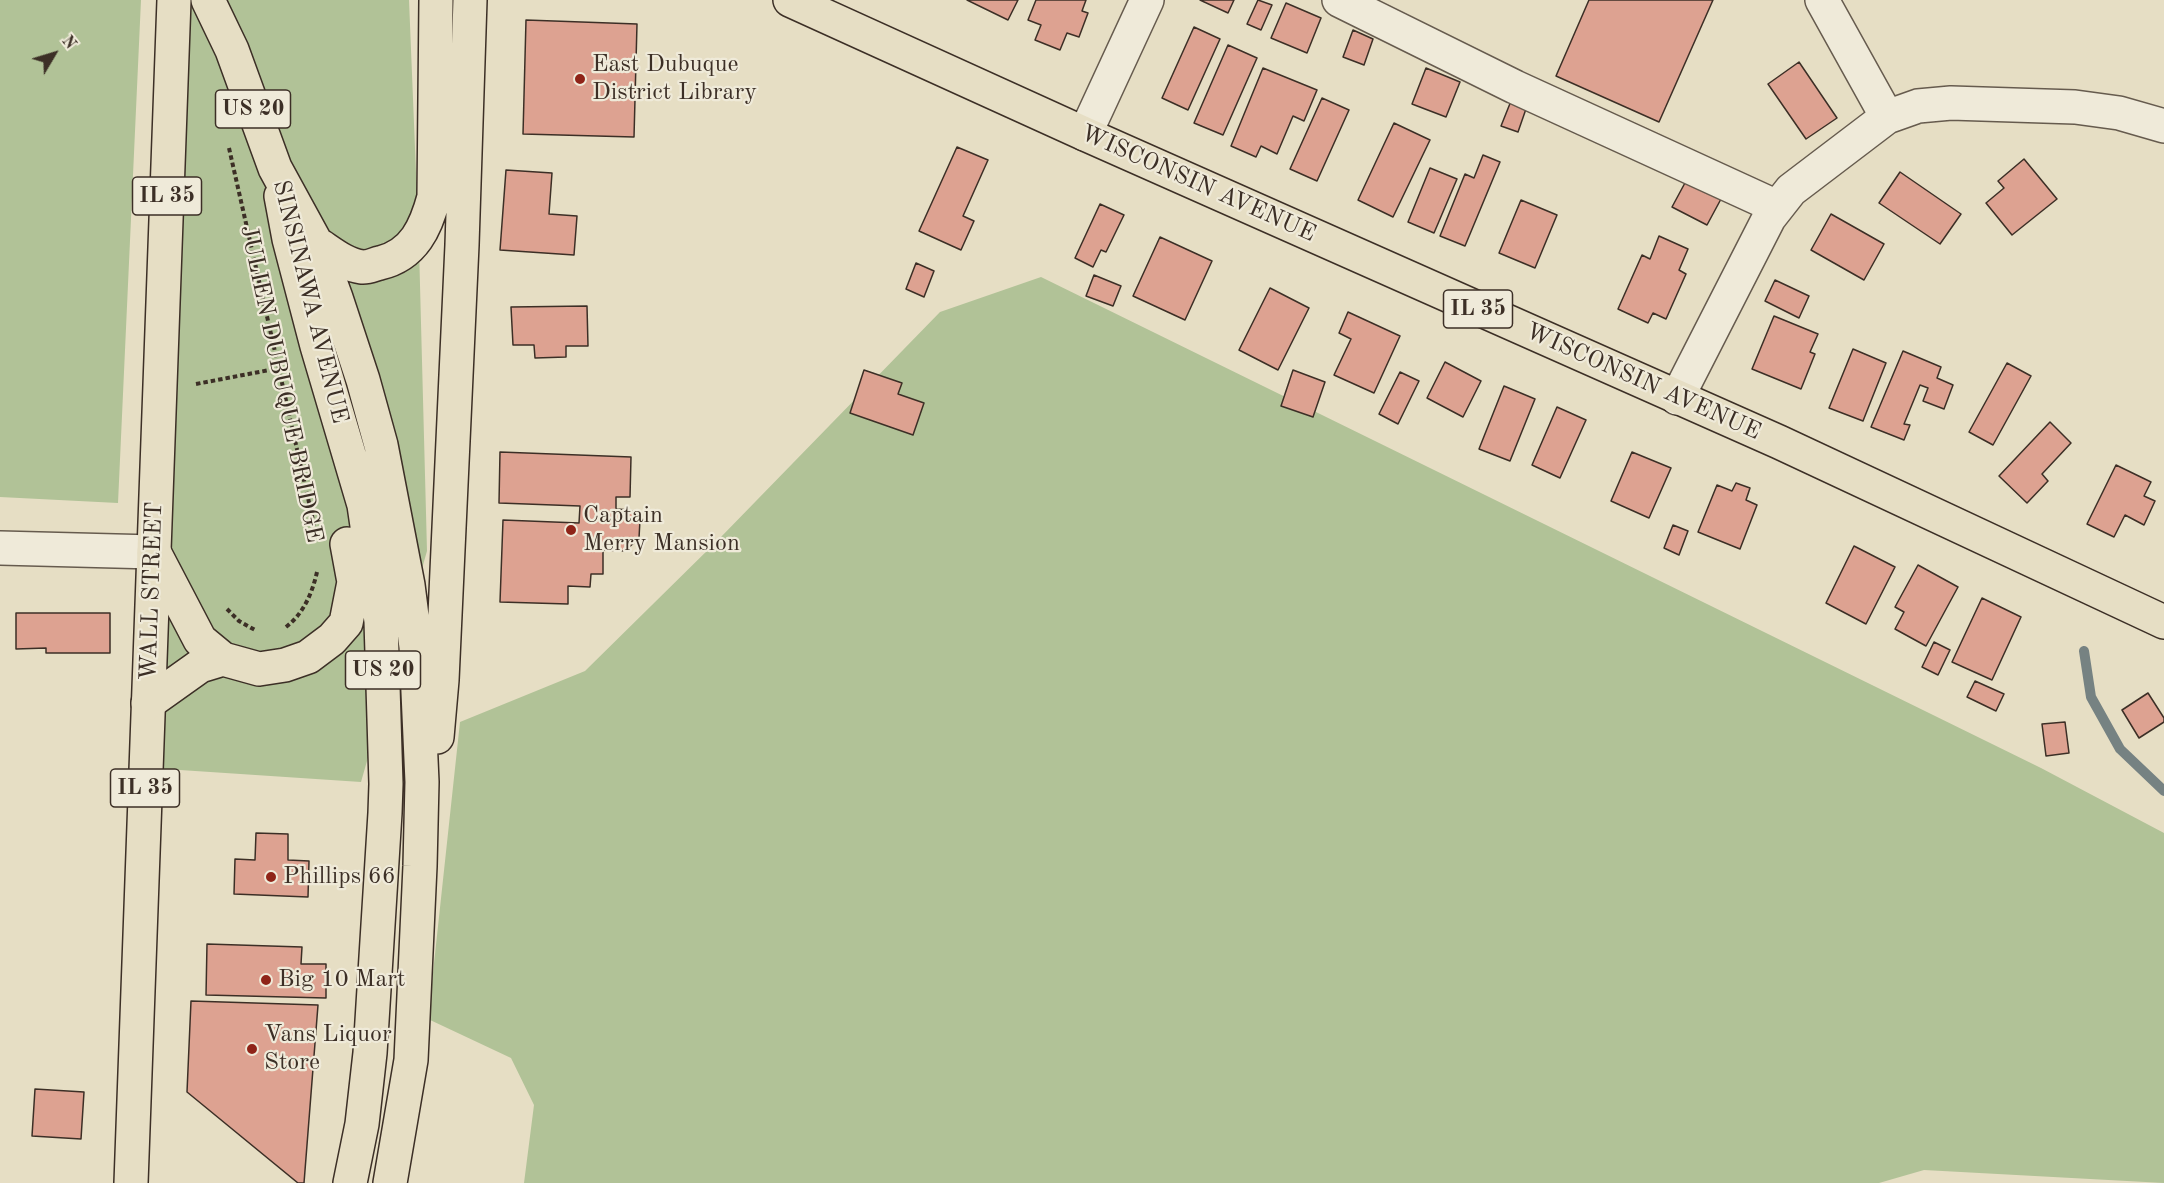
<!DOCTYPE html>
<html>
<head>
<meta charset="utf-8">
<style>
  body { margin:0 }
  #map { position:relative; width:2164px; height:1183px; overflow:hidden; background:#e6dec4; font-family:"Old Standard TT",serif }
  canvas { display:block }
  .north { position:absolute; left:24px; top:24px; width:60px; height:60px; -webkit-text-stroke:4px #efead9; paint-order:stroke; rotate:52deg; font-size:16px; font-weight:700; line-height:24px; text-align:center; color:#3c2f26 }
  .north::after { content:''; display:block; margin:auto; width:21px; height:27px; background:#3c2f26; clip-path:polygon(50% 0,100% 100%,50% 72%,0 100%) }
</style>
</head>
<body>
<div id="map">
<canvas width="2164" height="1183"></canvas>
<div class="north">N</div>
</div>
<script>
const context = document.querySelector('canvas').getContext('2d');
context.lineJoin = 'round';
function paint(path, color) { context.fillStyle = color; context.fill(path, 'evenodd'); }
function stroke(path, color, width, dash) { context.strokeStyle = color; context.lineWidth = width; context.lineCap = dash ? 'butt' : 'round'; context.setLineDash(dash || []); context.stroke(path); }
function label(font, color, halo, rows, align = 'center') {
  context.font = font + ' "Old Standard TT",serif'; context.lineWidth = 4.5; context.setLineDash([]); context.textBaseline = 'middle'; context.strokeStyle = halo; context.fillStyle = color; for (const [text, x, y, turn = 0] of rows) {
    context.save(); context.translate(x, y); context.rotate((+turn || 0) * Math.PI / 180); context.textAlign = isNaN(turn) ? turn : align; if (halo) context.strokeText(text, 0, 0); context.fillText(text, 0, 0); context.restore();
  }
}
const green = new Path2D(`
  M0 0H141L118 503 0 497Z
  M182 0H409L419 247 427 551 361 782 150 768Z
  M1041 277 2041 768 2164 833V1183L1924 1170 1879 1183H524L534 1105 511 1058 428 1019 460 722 585 671 719 539 940 312Z`);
const stream = new Path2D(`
  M2084 651 2091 697 2120 749 2164 791`);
const building = new Path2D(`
  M967 0H1018L1008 20Z
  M1036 0H1086L1082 11 1088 13 1079 37 1067 33 1060 50 1035 40 1041 25 1028 20Z
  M1200 0H1234L1228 13Z
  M1258 0 1272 5 1261 30 1247 24Z
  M1589 0H1713L1659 122 1556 76Z
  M1286 3 1321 18 1307 53 1271 38Z
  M526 20 637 24 634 137 523 134Z
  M1194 27 1220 39 1188 110 1162 98Z
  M1353 30 1373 39 1364 65 1343 57Z
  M1228 45 1257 58 1223 135 1194 123Z
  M1799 62 1837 118 1806 139 1768 84Z
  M1263 68 1317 90 1304 121 1293 116 1277 154 1261 146 1256 157 1231 146Z
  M1426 68 1460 82 1446 117 1412 104Z
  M1322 98 1349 110 1317 181 1290 169Z
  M1511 101 1527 106 1518 132 1501 126Z
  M1394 123 1430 140 1393 217 1358 200Z
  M957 147 988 160 963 216 974 221 961 250 919 231Z
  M1483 155 1500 162 1465 246 1440 236 1465 174 1474 178Z
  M2024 159 2057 199 2012 235 1986 203 2004 188 1998 181Z
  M1430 168 1457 179 1434 233 1408 222Z
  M506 170 552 173 549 214 577 216 574 255 500 250Z
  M1900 172 1961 214 1940 244 1879 203Z
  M1686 181 1721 199 1707 225 1672 207Z
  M1521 200 1557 215 1535 268 1499 253Z
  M1100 204 1124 215 1106 252 1101 250 1093 267 1075 258Z
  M1831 214 1884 244 1864 280 1811 250Z
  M1659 236 1688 249 1679 270 1686 274 1666 319 1653 313 1648 323 1618 309 1642 255 1650 259Z
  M1160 237 1212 261 1185 320 1133 296Z
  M916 263 934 271 924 297 906 289Z
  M1094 275 1121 286 1113 306 1086 296Z
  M1775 280 1809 296 1799 318 1765 301Z
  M1270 288 1309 308 1278 370 1239 350Z
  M587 306 588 346H566V357L535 358 534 345H513L511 307Z
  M1348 312 1400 336 1374 393 1334 375 1351 339 1339 333Z
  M1774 316 1818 334 1810 352 1815 354 1801 389 1752 369Z
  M1853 349 1886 363 1863 421 1829 408Z
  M1903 351 1941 367 1937 378 1953 385 1944 409 1923 401 1928 388 1920 385 1904 424 1910 425 1904 440 1871 427Z
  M1445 362 1481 381 1463 417 1427 398Z
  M2007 363 2031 376 1993 445 1969 432Z
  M864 370 902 383 898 394 924 403 913 435 850 413Z
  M1293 370 1325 382 1313 417 1281 406Z
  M1400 372 1419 381 1398 424 1379 414Z
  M1504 386 1535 399 1510 461 1479 449Z
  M1557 407 1586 420 1560 478 1532 465Z
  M2050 422 2071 443 2042 474 2048 481 2027 503 1999 476Z
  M500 452 631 457 630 497H616V509L631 510 640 520 639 538 625 551 603 550V574H591L590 587 568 586V604L500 602 503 520 579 523 580 506 499 503Z
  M1632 452 1671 468 1649 518 1611 501Z
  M2116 465 2151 482 2144 496 2155 501 2144 525 2125 515 2114 537 2087 524Z
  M1736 483 1750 488 1746 500 1757 505 1740 549 1698 532 1717 485 1732 491Z
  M1673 525 1688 531 1679 555 1664 548Z
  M1854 546 1895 567 1866 624 1826 603Z
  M1918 565 1958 587 1926 646 1895 629 1904 612 1895 607Z
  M1982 598 2021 617 1992 680 1952 662Z
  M16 613H110V653H46V648L16 649Z
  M1934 642 1950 650 1938 675 1922 667Z
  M1975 681 2004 694 1996 711 1967 697Z
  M2148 693 2164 718V722L2139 738 2122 710Z
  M2065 722 2069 753 2046 756 2042 724Z
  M256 833 288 834V860L309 861 308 897 234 894 235 859 255 860Z
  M207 944 302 947 301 964H326V998L206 995Z
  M191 1001 318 1005 304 1183H298L187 1092Z
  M35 1089 84 1092 81 1139 32 1136Z`);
const path = new Path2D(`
  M229 148 315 529
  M196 384 280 368
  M227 609 239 621 255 630
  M286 627C303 614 312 594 317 572`);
const minor = new Path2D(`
  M1339 0 1515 87 1777 207
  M1822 0 1887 117
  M1085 134 1147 0
  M1677 398 1769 218 1791 190 1887 117 1918 106 1951 103 2075 107 2119 113 2164 126
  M0 548 154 552`);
const major = new Path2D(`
  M790 0 1085 134 1779 442 2164 622
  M131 1183 174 0`);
const highway = new Path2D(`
  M208 0 232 50 275 168 316 243 336 298 363 380 381 445 408 585 416 647 422 782 420 866 411 1060 390 1183
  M281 196 289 239 317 346 364 505 381 621 386 784 385 813 370 1053 362 1124 350 1183
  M316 243C330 252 345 265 362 267 367 268 375 264 380 263 414 255 426 227 434 197L436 0
  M154 552 200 640 223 659 259 669 285 665 308 657 332 639 346 623 354 582 347 544
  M148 703 200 666 223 659
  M437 737 442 680 462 245 470 0`);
const markers = [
  [580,79,6,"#8f2418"],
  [571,530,6,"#8f2418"],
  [271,877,6,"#8f2418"],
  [266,980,6,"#8f2418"],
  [252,1049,6,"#8f2418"]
];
const shields = [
  [253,109,75],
  [167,196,69],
  [1478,309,69],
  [383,670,75],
  [145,788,69]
];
const shieldNames = [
  ["US 20",253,109],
  ["IL 35",167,196],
  ["IL 35",1478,309],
  ["US 20",383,670],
  ["IL 35",145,788]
];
const poiNames = [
  ["East Dubuque",592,65],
  ["District Library",592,93],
  ["Captain",583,516],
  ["Merry Mansion",583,544],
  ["Phillips 66",283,877],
  ["Big 10 Mart",278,980],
  ["Vans Liquor",264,1035],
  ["Store",264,1063]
];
const streetNames = [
  ["WISCONSIN AVENUE",1198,184,24],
  ["SINSINAWA AVENUE",310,302,76],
  ["WISCONSIN AVENUE",1643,382,24],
  ["JULIEN DUBUQUE BRIDGE",281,384,78],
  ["WALL STREET",152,591,-88]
];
paint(green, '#b1c297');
stroke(stream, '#768282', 10);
paint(building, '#dda291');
stroke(building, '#3c2f26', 1.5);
stroke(minor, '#665b4e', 36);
stroke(major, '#3c2f26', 36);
stroke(highway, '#3c2f26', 36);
stroke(path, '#3c2f26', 4, [4.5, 3]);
stroke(minor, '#efead9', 33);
stroke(major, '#e6dec4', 33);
stroke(highway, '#e6dec4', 33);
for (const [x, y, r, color] of markers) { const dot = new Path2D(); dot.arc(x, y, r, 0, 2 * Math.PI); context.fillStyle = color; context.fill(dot); stroke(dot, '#efead9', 2); }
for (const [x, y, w] of shields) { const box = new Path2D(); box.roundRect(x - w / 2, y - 19, w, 38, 4.5); context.fillStyle = '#efead9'; context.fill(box); stroke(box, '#3c2f26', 1.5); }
label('bold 22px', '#3c2f26', null, shieldNames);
label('24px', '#3c2f26', '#efead9', poiNames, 'left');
label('24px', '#3c2f26', '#efead9', streetNames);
</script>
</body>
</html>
